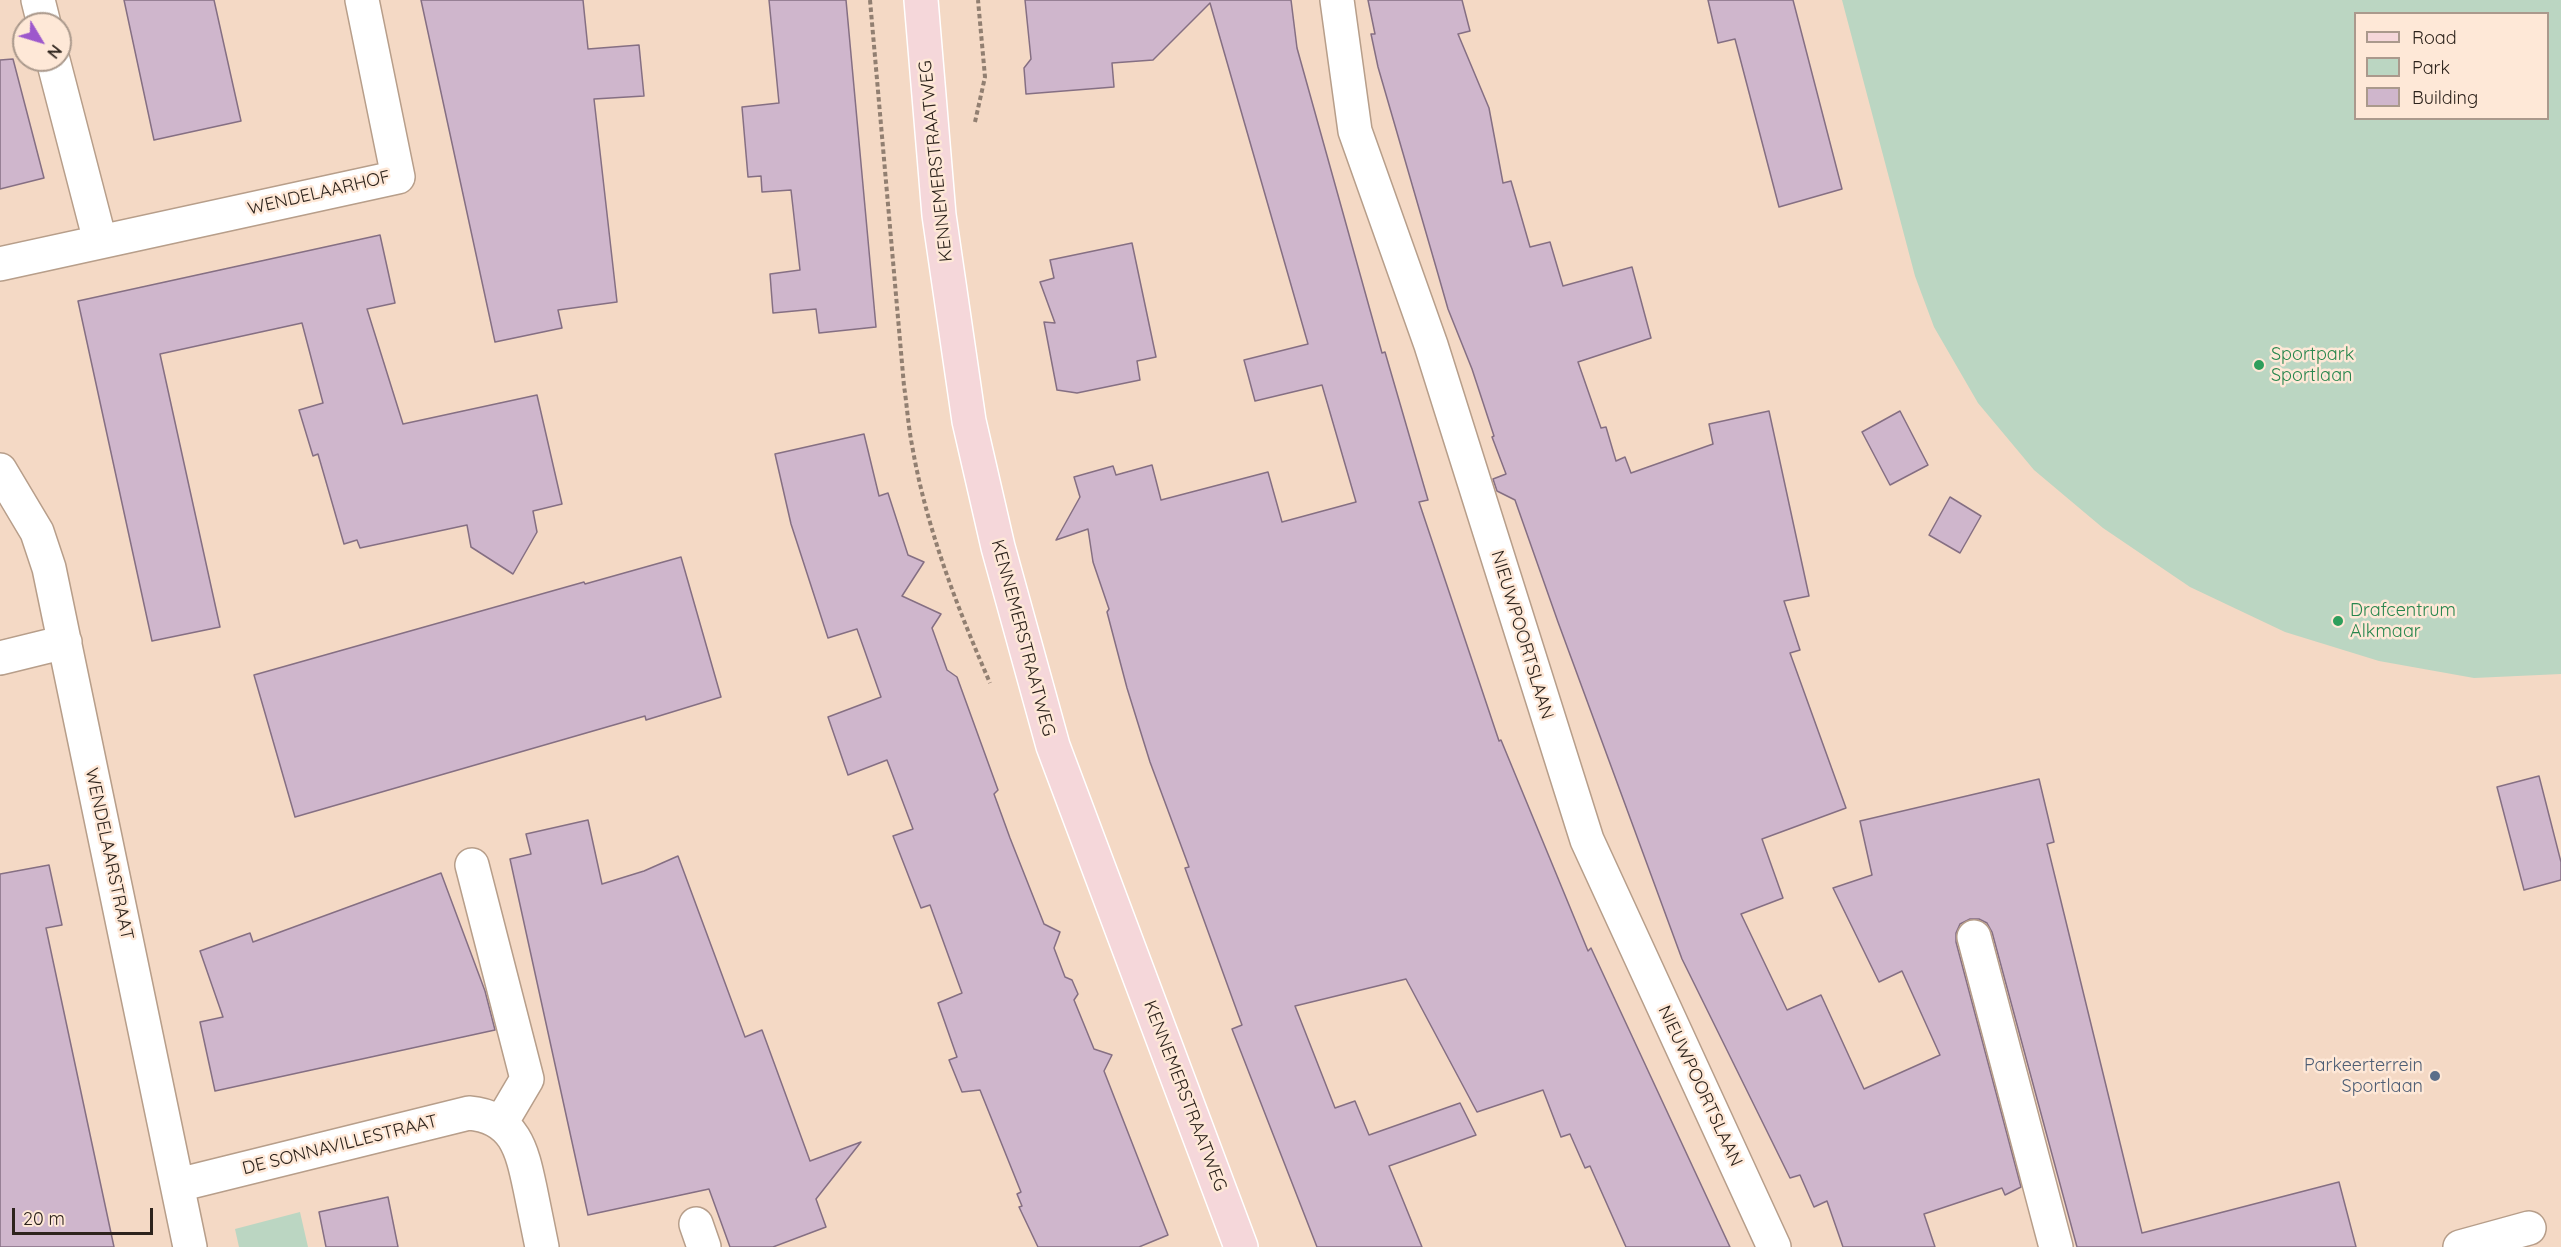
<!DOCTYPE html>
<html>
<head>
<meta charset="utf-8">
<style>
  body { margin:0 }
  #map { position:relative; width:2561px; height:1247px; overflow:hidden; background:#f4d9c5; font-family:Quicksand,sans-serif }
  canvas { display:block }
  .legend { position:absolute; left:2354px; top:12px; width:195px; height:108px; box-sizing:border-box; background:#fee8d7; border:2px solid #aa998c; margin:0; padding:8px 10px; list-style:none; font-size:18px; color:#2d231c }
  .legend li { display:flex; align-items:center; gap:12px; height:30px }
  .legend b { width:30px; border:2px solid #aa998c }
  .north { position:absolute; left:12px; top:12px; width:60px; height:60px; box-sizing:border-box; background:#fee8d7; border:2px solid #aa998c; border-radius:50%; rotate:128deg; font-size:16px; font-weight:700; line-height:24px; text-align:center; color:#2d231c }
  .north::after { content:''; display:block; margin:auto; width:21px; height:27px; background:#9d58cc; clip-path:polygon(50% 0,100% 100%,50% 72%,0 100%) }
  .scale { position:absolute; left:12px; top:1208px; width:141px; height:27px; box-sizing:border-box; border:3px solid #2d231c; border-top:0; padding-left:8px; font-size:18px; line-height:21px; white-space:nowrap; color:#2d231c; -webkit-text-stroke:4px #fee8d7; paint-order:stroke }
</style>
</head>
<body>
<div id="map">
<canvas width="2561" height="1247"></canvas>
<ul class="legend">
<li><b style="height:8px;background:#f5d7da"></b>Road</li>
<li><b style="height:16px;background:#bbd6c2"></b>Park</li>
<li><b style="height:16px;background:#cfb6cc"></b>Building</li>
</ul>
<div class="north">N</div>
<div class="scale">20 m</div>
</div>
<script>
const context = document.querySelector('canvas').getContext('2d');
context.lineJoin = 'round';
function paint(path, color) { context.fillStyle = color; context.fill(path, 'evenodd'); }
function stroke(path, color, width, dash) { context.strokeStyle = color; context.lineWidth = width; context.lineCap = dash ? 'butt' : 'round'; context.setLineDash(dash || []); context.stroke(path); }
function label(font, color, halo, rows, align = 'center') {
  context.font = font + ' Quicksand,sans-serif'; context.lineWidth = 5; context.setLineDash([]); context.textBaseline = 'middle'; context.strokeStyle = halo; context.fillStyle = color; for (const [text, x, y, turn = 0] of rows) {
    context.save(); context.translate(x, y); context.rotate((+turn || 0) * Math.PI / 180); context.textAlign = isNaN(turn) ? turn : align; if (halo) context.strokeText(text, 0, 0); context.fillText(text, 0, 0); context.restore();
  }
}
const green = new Path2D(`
  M1842 0H2561V674L2474 678 2379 661 2285 632 2190 587 2103 528 2034 470 1978 403 1934 327 1915 276ZM2356 14H2548V118H2356Z
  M300 1212 308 1247H239L235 1229Z`);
const building = new Path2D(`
  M124 0H214L241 121 154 140Z
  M421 0H583L588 49 639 45 644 96 594 99 617 302 558 310 562 328 495 342Z
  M769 0H846L876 327 819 333 816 309 773 313 770 274 800 270 791 190 762 192 761 176 748 177 742 107 779 103Z
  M1025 0H1291L1297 48 1382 353 1385 352 1428 500 1419 502 1499 741 1501 740 1588 951 1591 948 1730 1247H1626L1590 1166 1585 1168 1570 1134 1561 1137 1543 1090 1477 1112 1406 979 1295 1006 1335 1108 1355 1101 1369 1135 1460 1103 1476 1135 1389 1166 1422 1247H1317L1232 1029 1242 1025 1185 868 1189 867 1150 762 1127 688 1107 612 1109 609 1093 562 1088 529 1056 540 1080 497 1074 477 1113 466 1116 475 1152 465 1161 500 1268 472 1282 522 1356 502 1322 385 1255 401 1244 360 1308 344 1210 3 1153 60 1112 63 1114 87 1026 94 1024 68 1031 59Z
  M1368 0H1462L1470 31 1458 34 1489 108 1503 183 1511 181 1530 247 1550 242 1563 286 1632 267 1651 338 1578 362 1601 428 1606 427 1616 461 1625 457 1631 473 1713 444 1709 424 1769 411 1809 596 1784 601 1800 650 1790 653 1846 808 1762 839 1783 898 1741 914 1787 1010 1821 995 1864 1089 1940 1055 1902 971 1879 982 1833 888 1872 875 1860 821 2039 779 2054 842 2047 844 2142 1233 2339 1182 2356 1247H2077L1992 932 1987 923 1979 919H1970L1960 924 1956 933V942L2021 1187 2005 1195 2002 1188 1924 1214 1935 1247H1843L1827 1201 1814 1207 1800 1175 1790 1178 1682 959 1558 622 1515 500 1497 491 1493 479 1506 474 1492 437 1494 436 1472 369 1448 309 1438 274 1378 67 1371 34H1375Z
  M1708 0H1793L1842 189 1779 207 1735 39 1718 43Z
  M13 59 44 178 0 189V60Z
  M380 235 395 303 367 309 403 424 537 395 562 504 533 511 537 532 513 574 471 547 467 525 360 548 357 540 344 544 318 454 313 456 299 410 323 403 302 323 160 354 220 627 152 641 78 301Z
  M1132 243 1156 357 1137 361 1140 380 1077 393 1057 390 1044 322 1055 323 1040 282 1054 278 1050 260Z
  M1900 411 1928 465 1890 485 1862 432Z
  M864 434 879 496 888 493 908 555 924 562 902 596 941 614 932 628 947 670 957 677 998 790 994 794 1010 838 1044 924 1060 932 1054 948 1065 977 1072 980 1078 994 1074 1000 1094 1049 1112 1055 1104 1071 1168 1235 1139 1247H1038L1019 1207 1022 1206 1017 1194 1021 1192 980 1090 962 1092 949 1060 957 1057 938 1003 962 993 930 905 921 908 893 836 913 829 887 760 848 775 828 717 881 697 857 629 828 638 791 524 775 454Z
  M1950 497 1981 516 1960 553 1929 535Z
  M681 557 721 697 646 720 645 716 295 817 254 675 584 582 585 584Z
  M2539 776 2561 862V880L2524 890 2497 787Z
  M588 820 602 884 644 871 678 856 745 1037 762 1030 810 1161 861 1142 816 1199 826 1227 773 1247H730L709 1189 588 1215 510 859 531 854 526 834Z
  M49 865 62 925 46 928 114 1247H0V874Z
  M441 873 485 991 495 1030 215 1091 200 1022 223 1017 200 951 250 933 253 942Z
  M388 1197 398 1247H326L319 1212Z`);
const path = new Path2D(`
  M870 0 904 386C907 405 908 425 912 445 926 527 957 607 990 683
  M975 122 985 77 978 0`);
const minor = new Path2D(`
  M38 0 44 24
  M1337 0 1355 131 1431 345 1587 840 1774 1247
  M53 60 100 241
  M0 264 398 177 362 0
  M0 470 37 532 49 568 190 1247
  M0 658 65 642
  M472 865 527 1079 501 1123
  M1974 937 2056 1247
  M178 1185 469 1113C515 1117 522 1150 530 1188 534 1207 538 1227 542 1247
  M696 1224 704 1247
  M2460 1247 2529 1228`);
const major = new Path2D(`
  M921 0 939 215 969 421 998 547 1053 746 1241 1247`);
const markers = [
  [2259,365,6,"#2e9e5b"],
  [2338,621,6,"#2e9e5b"],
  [2435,1076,6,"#5c6f8a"]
];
const streetNames = [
  ["KENNEMERSTRAATWEG",936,161,-96],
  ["WENDELAARHOF",319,193,-13],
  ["NIEUWPOORTSLAAN",1522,635,73],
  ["KENNEMERSTRAATWEG",1023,638,75],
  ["WENDELAARSTRAAT",109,854,78],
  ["NIEUWPOORTSLAAN",1700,1086,65],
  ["KENNEMERSTRAATWEG",1185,1096,69],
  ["DE SONNAVILLESTRAAT",340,1145,-14]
];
const leisureNames = [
  ["Sportpark",2271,355],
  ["Sportlaan",2271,376],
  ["Drafcentrum",2350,611],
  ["Alkmaar",2350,632]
];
const serviceNames = [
  ["Parkeerterrein",2423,1066],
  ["Sportlaan",2423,1087]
];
paint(green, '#bbd6c2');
paint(building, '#cfb6cc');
stroke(building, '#856f83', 1.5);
stroke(minor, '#b79e8a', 36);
stroke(major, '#fff', 36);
stroke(path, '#917f71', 4, [4.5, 3]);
stroke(minor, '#fff', 33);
stroke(major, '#f5d7da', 33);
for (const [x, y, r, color] of markers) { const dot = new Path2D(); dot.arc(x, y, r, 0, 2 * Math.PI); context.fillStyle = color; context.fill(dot); stroke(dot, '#fee8d7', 2); }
label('18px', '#2d231c', '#fee8d7', streetNames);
label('18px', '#27864d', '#fee8d7', leisureNames, 'left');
label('18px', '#4e5e75', '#fee8d7', serviceNames, 'right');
</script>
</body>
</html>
